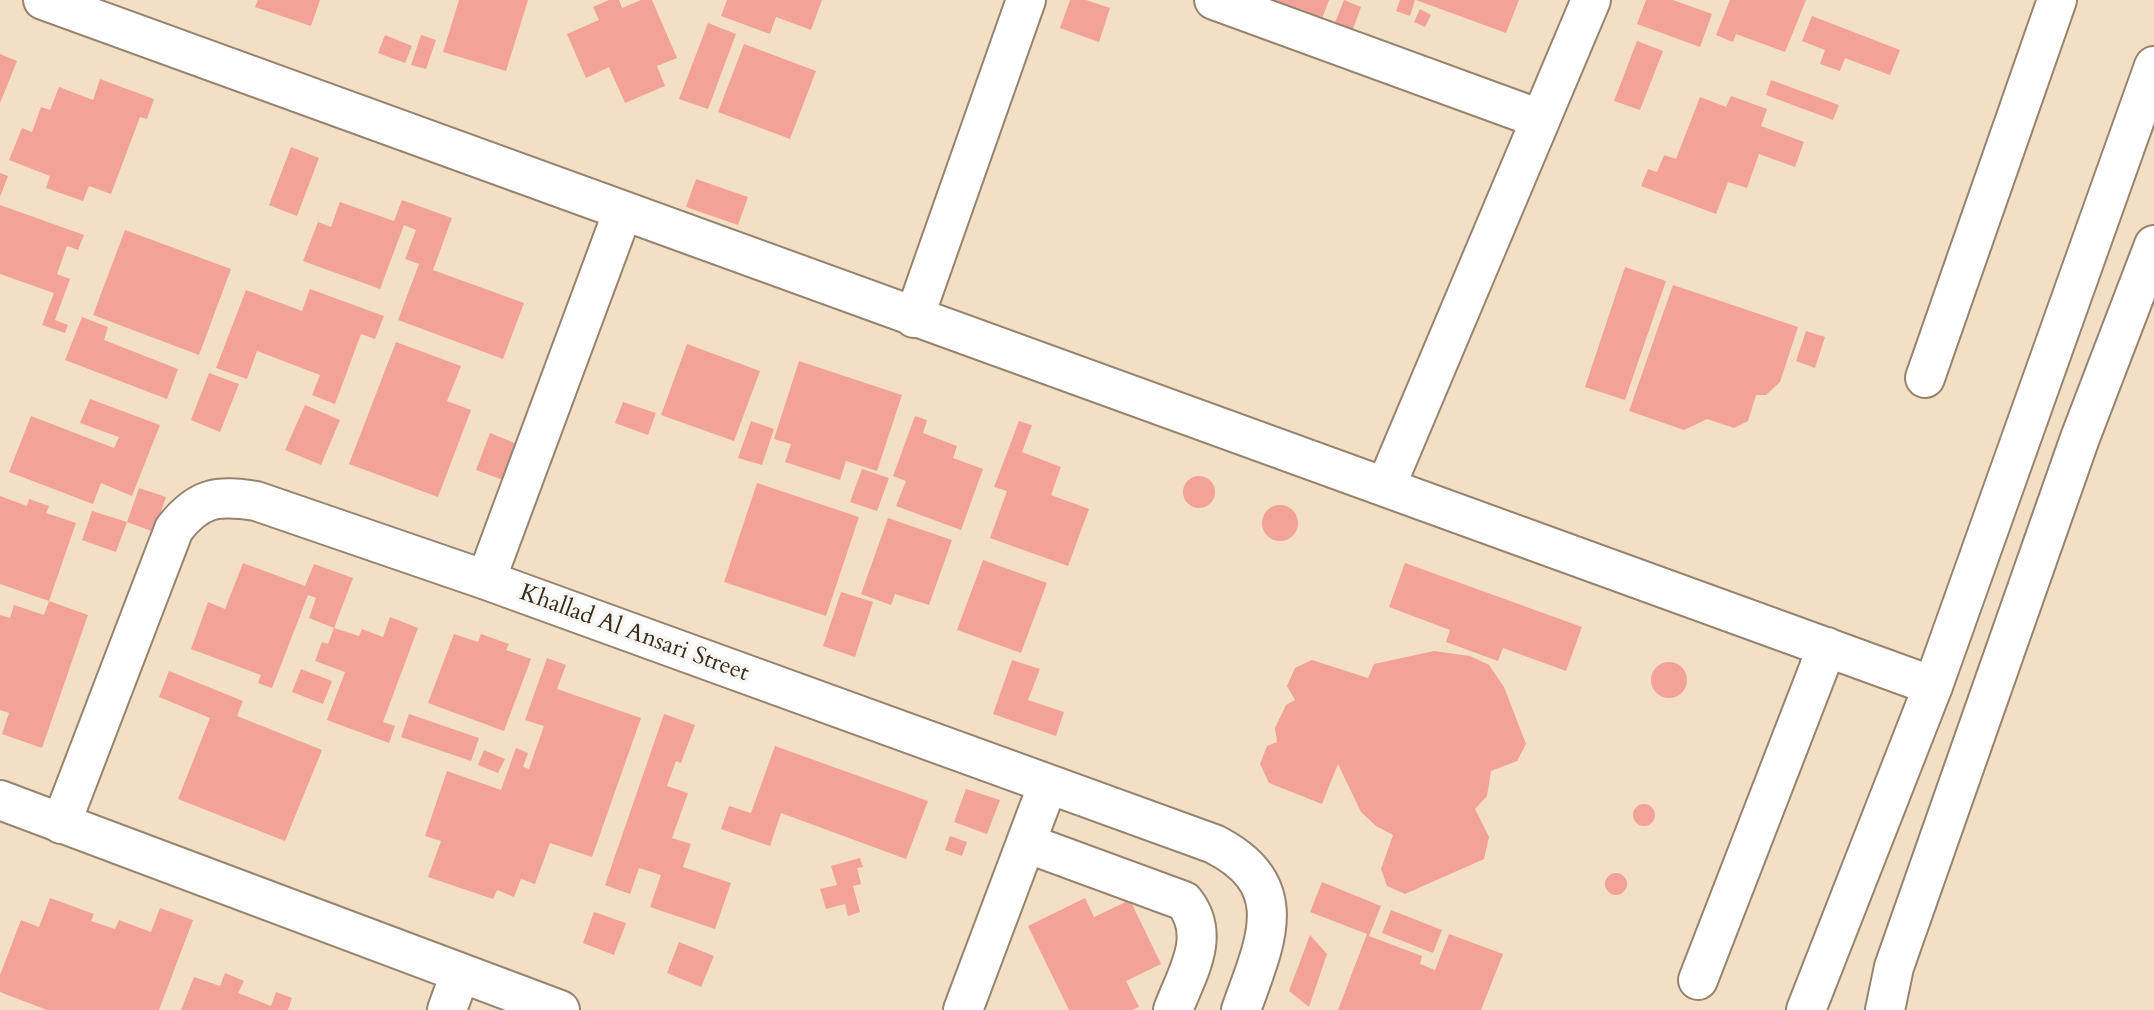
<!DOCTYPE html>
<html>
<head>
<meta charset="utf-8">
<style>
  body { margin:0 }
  canvas { display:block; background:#f3dfc3 }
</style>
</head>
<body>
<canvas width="2154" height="1010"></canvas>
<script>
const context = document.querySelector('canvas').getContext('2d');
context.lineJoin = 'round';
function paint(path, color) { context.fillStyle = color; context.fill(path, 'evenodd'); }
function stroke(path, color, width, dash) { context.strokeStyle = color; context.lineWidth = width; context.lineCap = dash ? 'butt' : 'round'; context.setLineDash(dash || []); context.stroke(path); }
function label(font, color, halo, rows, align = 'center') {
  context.font = font + ' Cardo,serif'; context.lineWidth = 7; context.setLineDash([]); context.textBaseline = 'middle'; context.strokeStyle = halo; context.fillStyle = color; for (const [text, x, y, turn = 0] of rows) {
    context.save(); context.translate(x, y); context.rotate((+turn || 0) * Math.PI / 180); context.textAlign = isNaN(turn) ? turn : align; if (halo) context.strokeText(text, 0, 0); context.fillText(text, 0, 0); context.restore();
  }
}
const building = new Path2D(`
  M258 0H320L311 26 255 7Z
  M459 0H528L506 71 443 52Z
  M609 0H619L622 8 641 0H652L677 58 657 66 665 86 625 103 609 67 586 78 567 34 599 20 593 7Z
  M727 0H822L811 30 776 17 770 34 721 16Z
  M1070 0H1086L1110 8 1099 42 1060 28Z
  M1263 0H1329L1321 21Z
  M1344 0 1361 7 1352 32 1334 25Z
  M1400 0H1415L1410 16 1396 11Z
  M1416 0H1519L1506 33Z
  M1646 0H1673L1712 14 1700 47 1637 24Z
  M1730 0H1806L1785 52 1736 34 1733 42 1716 35Z
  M1420 9 1431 15 1425 27 1414 22Z
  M1812 16 1900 50 1890 75 1845 58 1840 71 1820 64 1825 50 1802 41Z
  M708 23 736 34 708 109 679 99Z
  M385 35 412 46 405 63 378 53Z
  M421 35 436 40 426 69 411 65Z
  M1637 41 1663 51 1640 110 1614 101Z
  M744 44 816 71 790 139 718 112Z
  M0 54 17 61 0 103Z
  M100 79 154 99 147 119 140 117 111 194 89 186 83 201 46 188 50 176 9 160 22 128 32 132 41 107 50 110 59 87 93 100Z
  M1771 80 1839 105 1833 120 1766 95Z
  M1731 96 1767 109 1761 126 1804 142 1795 167 1759 154 1747 188 1728 182 1716 214 1641 186 1648 169 1657 172 1664 155 1676 159 1700 97 1726 107Z
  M291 147 319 158 297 216 269 205Z
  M0 173 8 176 0 197Z
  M696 179 748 197 738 225 686 207Z
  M402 200 452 218 433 270 524 303 503 359 398 320 419 264 405 259 416 230 404 225 380 289 303 261 318 222 331 227 340 202 394 221Z
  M0 205 84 235 78 250 67 246 57 274 70 279 55 320 68 325 65 333 42 325 54 293 0 274Z
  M125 230 231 269 199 355 93 315Z
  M1625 267 1666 281 1625 400 1585 387Z
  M1673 285 1798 327 1780 382 1766 395H1756L1748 421 1734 428 1707 419 1684 430 1629 411Z
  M310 289 384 316 375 339 361 334 335 404 312 395 320 375 257 351 247 379 216 368 246 290 302 311Z
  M82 317 108 327 104 340 178 369 167 399 65 360Z
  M1806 331 1825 337 1815 368 1796 361Z
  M396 342 461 366 447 401 471 410 438 497 349 464Z
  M687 344 760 371 734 441 661 415Z
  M799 361 902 395 877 471 846 461 840 480 785 462 791 444 774 439Z
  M209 373 239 384 220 432 191 420Z
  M90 399 160 425 132 496 101 483 93 504 9 472 31 416 114 448 119 437 80 423Z
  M623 402 656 413 648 435 615 423Z
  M305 405 340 420 321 465 285 450Z
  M915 416 927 420 923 433 957 446 953 458 983 469 961 530 896 506 906 481 893 476Z
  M751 421 774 429 762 465 738 458Z
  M1019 421 1032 425 1022 452 1061 467 1051 495 1089 509 1068 566 990 538 1007 491 994 487Z
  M490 433 517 444 503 480 476 470Z
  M862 469 889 478 877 511 850 502Z
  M1183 492a16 16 0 1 1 32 0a16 16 0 1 1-32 0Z
  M757 483 859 517 826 616 724 582Z
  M139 488 166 497 154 532 127 522Z
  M0 496 27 506 29 499 49 506 46 513 76 523 49 601 0 584Z
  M1262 523a18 18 0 1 1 36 0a18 18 0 1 1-36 0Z
  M92 511 127 522 116 552 82 540Z
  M888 518 952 540 929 605 895 594 891 605 861 594Z
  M983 560 1047 583 1021 653 957 630Z
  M243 563 305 586 314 564 353 578 334 628 309 618 316 598 308 595 272 688 258 683 261 675 191 649 208 602 225 609Z
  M1405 563 1582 627 1566 671 1503 648 1498 661 1446 642 1450 630 1389 607Z
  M841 592 873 602 855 657 823 646Z
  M49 601 88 615 42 748 2 734 9 713 0 710V615L10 618 14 605 44 615Z
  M390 617 418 628 383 722 395 726 389 743 327 720 345 672 315 661 322 642 328 644 334 628 359 636 362 629 383 637Z
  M454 634 478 642 481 634 509 644 506 650 531 659 504 731 428 703Z
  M1434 651 1470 656 1489 665 1504 687 1526 744 1517 761 1491 771 1487 796 1475 809 1489 837 1484 859 1405 894 1387 886 1381 869 1393 835 1376 826 1361 812 1338 764 1322 804 1269 783 1260 764 1267 746 1277 742 1275 728 1286 705 1295 700 1287 686 1295 668 1312 660 1368 678 1374 664Z
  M547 658 566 665 557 689 641 718 592 857 550 843 535 884 521 879 514 897 497 890 493 899 428 877 441 841 425 836 447 771 501 790 516 748 528 753 523 767 529 769 544 726 525 720Z
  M1012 660 1040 669 1028 700 1064 712 1056 736 993 714Z
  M1651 680a18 18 0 1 1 36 0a18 18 0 1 1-36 0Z
  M301 669 332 681 323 704 292 692Z
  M169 671 243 701 237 716 322 750 285 841 178 799 210 718 159 697Z
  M409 714 479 738 471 761 401 737Z
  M664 714 695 725 681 763 676 761 667 786 688 793 672 838 691 844 683 867 731 883 715 929 650 907 661 875 639 868 630 894 605 885Z
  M775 746 928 801 906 859 781 813 770 846 721 829 729 806 751 813Z
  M484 750 505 759 498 773 478 765Z
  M966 789 1000 800 987 834 954 822Z
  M1633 815a11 11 0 1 1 22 0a11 11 0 1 1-22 0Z
  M950 836 967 842 962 856 945 850Z
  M860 858 863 867 857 868 861 884 853 886 860 912 848 916 845 904 826 909 820 889 837 885 831 866Z
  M1605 884a11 11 0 1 1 22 0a11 11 0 1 1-22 0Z
  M1322 882 1381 906 1369 936 1422 956 1420 964 1435 970 1449 934 1503 954 1481 1010H1338L1367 934 1310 912Z
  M50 898 94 914 91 921 115 929 119 920 151 932 160 908 193 920 159 1010H47L0 992V975L21 920 39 927Z
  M1085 898 1094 917 1130 900 1161 964 1126 981 1139 1007 1132 1010H1069L1028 926Z
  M1391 910 1442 930 1433 953 1382 933Z
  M594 912 626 923 614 955 583 943Z
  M1310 935 1327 954 1309 1007 1289 991Z
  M679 942 714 956 701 987 667 973Z
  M225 973 244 981 238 993 271 1006 276 992 292 998 288 1010H181L194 977 220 986Z`);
const minor = new Path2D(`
  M43 0 1933 686
  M1214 0 1540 119
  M914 318 1026 0
  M1925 378 2057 0
  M1386 486 1591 0
  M486 580 623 211
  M0 800 560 1010
  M61 824 174 529C199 497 217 495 256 501L486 580 1214 844C1295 885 1265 942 1241 1010
  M1026 843 1184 901C1212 936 1187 973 1173 1010
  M1698 980 1827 647
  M447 1010 460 974
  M963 1010 1048 784`);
const major = new Path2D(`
  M1806 1010 1933 686 2154 66
  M1885 1010 1894 967 2080 438 2154 245`);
const streetNames = [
  ["Khallad Al Ansari Street",634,634,20]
];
paint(building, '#f3a297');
stroke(minor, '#978470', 42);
stroke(major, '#978470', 42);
stroke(minor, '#fff', 38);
stroke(major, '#fff', 38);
label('24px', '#3b2a1e', '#f6f6f2', streetNames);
</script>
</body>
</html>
